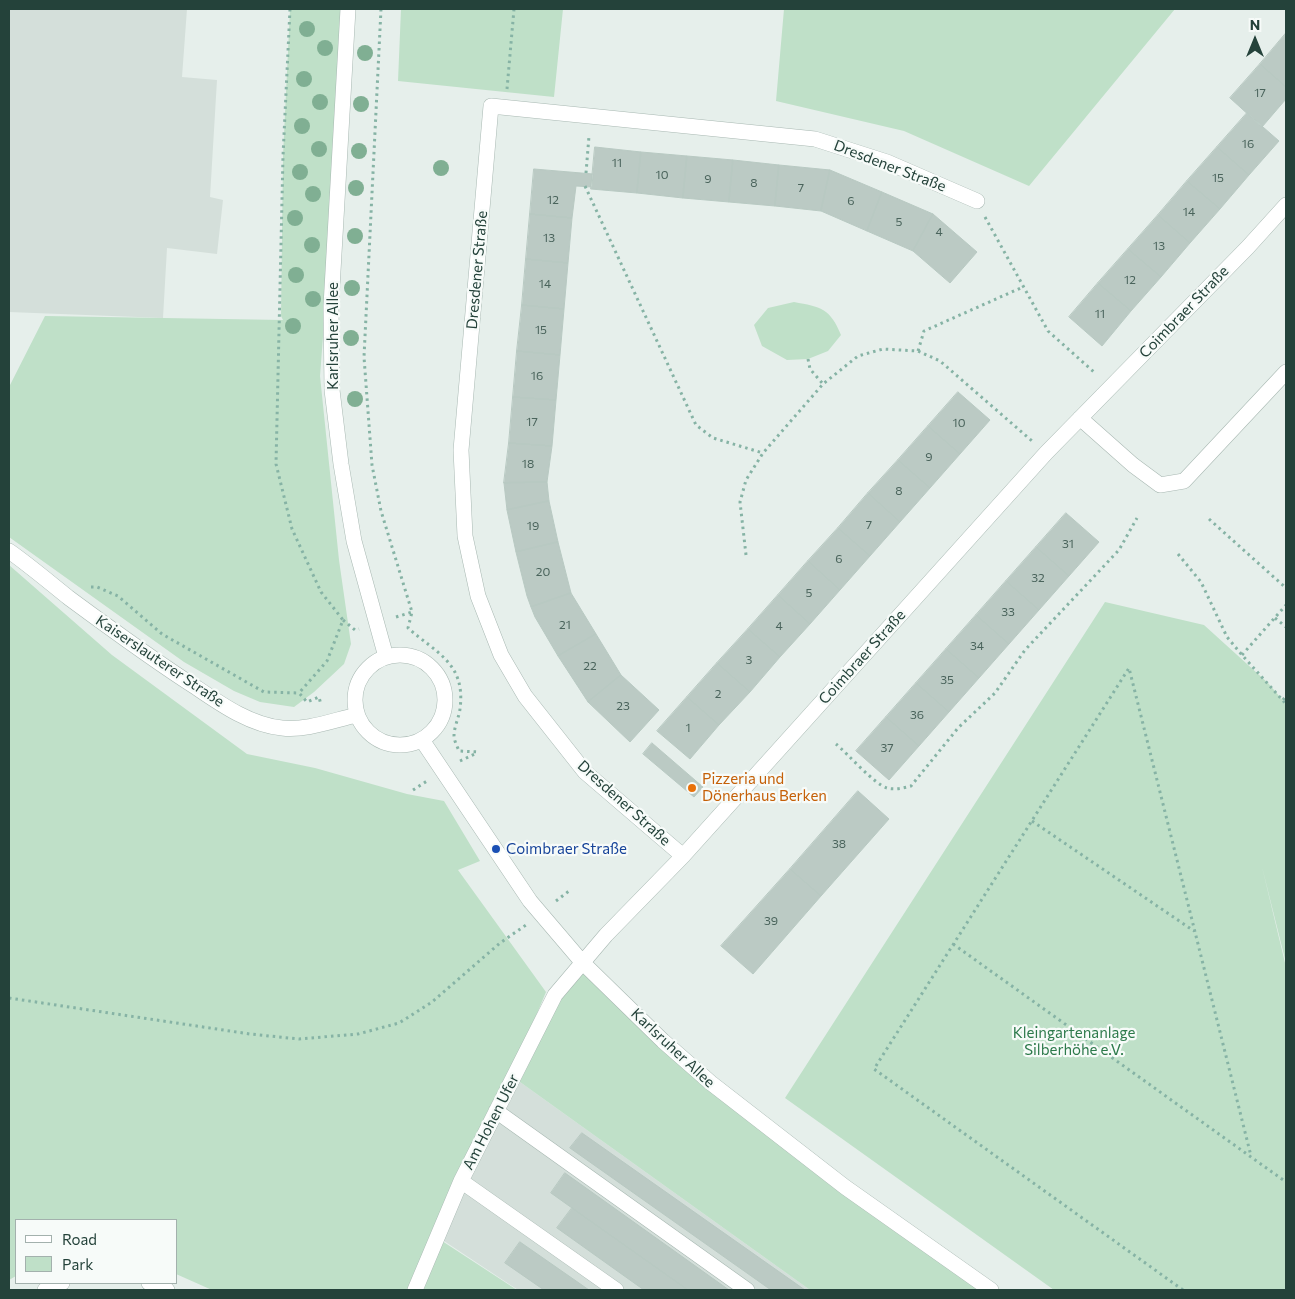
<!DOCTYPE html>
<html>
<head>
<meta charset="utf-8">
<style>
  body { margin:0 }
  #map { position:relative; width:1295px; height:1299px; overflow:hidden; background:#e6efeb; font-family:Commissioner,sans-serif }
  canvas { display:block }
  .frame { position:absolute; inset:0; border:10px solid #24423a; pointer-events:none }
  .legend { position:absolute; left:15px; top:1219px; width:162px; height:65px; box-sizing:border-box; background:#f7fbf9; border:1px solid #a3b1ad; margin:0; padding:6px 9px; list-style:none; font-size:15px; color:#24423a }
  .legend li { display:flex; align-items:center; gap:10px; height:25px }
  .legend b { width:25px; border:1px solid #a3b1ad }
  .north { position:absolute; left:1230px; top:15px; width:50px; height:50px; -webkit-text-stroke:4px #f7fbf9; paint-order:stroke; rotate:0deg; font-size:14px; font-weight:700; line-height:20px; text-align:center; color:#24423a }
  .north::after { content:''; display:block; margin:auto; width:18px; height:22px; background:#24423a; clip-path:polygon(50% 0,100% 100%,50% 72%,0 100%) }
</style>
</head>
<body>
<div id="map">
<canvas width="1295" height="1299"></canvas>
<div class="frame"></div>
<ul class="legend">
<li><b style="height:6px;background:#fff"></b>Road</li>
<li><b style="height:14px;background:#bfe0c8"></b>Park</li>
</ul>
<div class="north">N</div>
</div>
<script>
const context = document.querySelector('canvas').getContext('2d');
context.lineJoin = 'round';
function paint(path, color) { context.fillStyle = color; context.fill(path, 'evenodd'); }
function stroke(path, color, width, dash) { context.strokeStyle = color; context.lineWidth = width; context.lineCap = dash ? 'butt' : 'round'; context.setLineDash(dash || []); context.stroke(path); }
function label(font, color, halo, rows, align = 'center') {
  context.font = font + ' Commissioner,sans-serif'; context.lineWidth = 4.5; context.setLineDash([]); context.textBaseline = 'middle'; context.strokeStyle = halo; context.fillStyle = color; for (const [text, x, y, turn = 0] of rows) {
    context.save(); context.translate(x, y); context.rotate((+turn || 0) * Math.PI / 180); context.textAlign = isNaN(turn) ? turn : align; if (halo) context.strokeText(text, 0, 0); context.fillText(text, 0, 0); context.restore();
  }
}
const built = new Path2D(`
  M9 9H187L182 77 217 80 210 197 223 200 217 254 167 248 163 318 9 312Z
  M513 1077 810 1290H518L438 1237Z`);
const green = new Path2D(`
  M290 9H348L320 376 339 560 351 644 344 664 314 692 294 707 260 702 234 691 184 662 9 537V387L45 316 283 320 281 316 283 156Z
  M401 9H563L554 97 398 81Z
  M784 9H1175L1029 186 904 131 776 101Z
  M794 302C821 307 830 308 841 335L828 351 808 359 787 360 762 346 754 325 768 308Z
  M9 565 112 655 247 754 315 768 407 794 444 801 480 861 458 870 546 992 496 1111 415 1290H212L176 1274V1220H16V1276L9 1280Z
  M1105 602 1204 625 1268 683 1286 704V963L1262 867 1286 967V1290H1054L785 1098Z
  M582 962 663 1041 991 1290H810L513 1077Z
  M439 1239 517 1290H422Z`);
const building = new Path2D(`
  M1286 33V87L1260 64Z
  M1260 64 1286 87V99L1262 127 1230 98Z
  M1247 113 1279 141 1249 175 1217 147Z
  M595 147 641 152 637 193 591 189Z
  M1217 147 1249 175 1220 209 1187 181Z
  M641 152 687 156 683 198 637 193Z
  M687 156 733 160 729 202 683 198Z
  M733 160 779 165 775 206 729 202Z
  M779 165 830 170 821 211 775 206Z
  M534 169 593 174 592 187 576 186 572 218 530 214Z
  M830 170 882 192 867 231 821 211Z
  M1187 181 1220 209 1190 243 1158 215Z
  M882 192 933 214 913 251 867 231Z
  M530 214 572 218 568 263 526 259Z
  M933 214 977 252 950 283 913 251Z
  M1158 215 1190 243 1161 277 1128 249Z
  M1128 249 1161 277 1131 311 1098 283Z
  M526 259 568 263 564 309 522 305Z
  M1098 283 1131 311 1102 346 1069 317Z
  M522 305 564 309 560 355 517 351Z
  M517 351 560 355 556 400 513 397Z
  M958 392 990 420 960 454 928 426Z
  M513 397 556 400 552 446 509 443Z
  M928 426 960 454 930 488 898 460Z
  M509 443 552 446 547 482 504 483Z
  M898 460 930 488 900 522 868 493Z
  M547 482 549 501 507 510 504 483Z
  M868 493 900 522 870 556 838 528Z
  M549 501 558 542 516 552 507 510Z
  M1066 513 1099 542 1069 576 1036 547Z
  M838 528 870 556 840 590 808 561Z
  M558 542 571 593 531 607 527 596 516 552Z
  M1036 547 1069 576 1039 610 1006 581Z
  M808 561 840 590 810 624 778 595Z
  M1006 581 1039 610 1009 644 976 615Z
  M571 593 596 634 558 656 535 617 531 607Z
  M778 595 810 624 780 657 748 629Z
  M976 615 1009 644 979 678 946 649Z
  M748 629 780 657 750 692 717 663Z
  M596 634 621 675 588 702 558 656Z
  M946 649 979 678 949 712 916 683Z
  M717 663 750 692 719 725 687 697Z
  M621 675 659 710 630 742 588 702Z
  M916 683 949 712 919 746 886 717Z
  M687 697 719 725 690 759 657 731Z
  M886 717 919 746 889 780 856 751Z
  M652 743 703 787 694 797 643 754Z
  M858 791 889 819 821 896 790 869Z
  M790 869 821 896 753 974 721 946Z
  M582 1133 805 1290H771L570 1148Z
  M565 1173 729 1290H688L572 1208 551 1193Z
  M572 1208 688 1290H644L557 1228Z
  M520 1242 589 1290H544L505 1263Z`);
const path = new Path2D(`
  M290 9 283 156 276 464 292 529 321 592 343 620 327 661 299 693 307 702 319 697 321 705
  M381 9 364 357 372 465 381 511 412 612 408 628C436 653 466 663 460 709 459 717 454 727 454 736 454 740 457 746 459 751L479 752
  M507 89 514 9
  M586 173 589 136
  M585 186 696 425 713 438 763 453
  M985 217 1048 331 1095 373
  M918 351 924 331 1023 287
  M808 359 810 369 823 384
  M1209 519 1286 588
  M1178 554 1201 582 1227 637 1242 655 1286 704
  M746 555 740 502 746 480 763 453 823 384 858 356 883 349 918 351 940 361 1032 441
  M91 587H97L118 596 162 634 264 692 299 693
  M396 617 412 612
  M1275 618 1286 627
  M343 620 355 630 359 629
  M1242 655 1286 605
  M1283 700 1286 696
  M836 744C848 754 874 784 887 788 895 790 903 788 911 786L958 728 995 693 1025 650 1119 550 1137 518
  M460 761 477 753
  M413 790 427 781
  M1032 821 1194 931
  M556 901 569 891
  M953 944 1286 1182
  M9 998 250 1034 299 1039 358 1034 399 1023 432 1002 500 943 526 925
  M1183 1290 874 1069 1129 668 1251 1156`);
const minor = new Path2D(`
  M348 9 331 306 332 390 341 464 354 541 386 657
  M1080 418 1133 465 1160 485 1184 481 1286 372
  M9 551C29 565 49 582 69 598 111 629 153 660 197 688 222 705 251 725 282 728 306 731 334 720 357 715
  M355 700a45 45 0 1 1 90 0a45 45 0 1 1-90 0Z
  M422 740 530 901 582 962 663 1041 711 1083 845 1187 991 1290
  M683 856 585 772 525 696 501 655 478 596 465 536 461 450 491 106 815 139 887 162 977 201
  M496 1111 747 1290
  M461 1181 616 1290
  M149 1283 167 1290
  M45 1290 62 1283
  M415 1290 461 1181 555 995 606 935 683 856 1046 453 1248 247 1286 205`);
const trees = [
  [307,29],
  [325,48],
  [365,53],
  [304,79],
  [320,102],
  [361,104],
  [302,126],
  [319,149],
  [359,151],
  [441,168],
  [300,172],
  [356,188],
  [313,194],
  [295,218],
  [355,236],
  [312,245],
  [296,275],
  [352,288],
  [313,299],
  [293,326],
  [351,338],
  [355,399]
];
const markers = [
  [692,788,5,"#e8710a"],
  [496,849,5,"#1a4fb4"]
];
const numberNames = [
  ["17",1260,93],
  ["16",1248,144],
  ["11",617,163],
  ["10",662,175],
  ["15",1218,178],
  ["9",708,179],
  ["8",754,183],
  ["7",801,188],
  ["12",553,200],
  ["6",851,201],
  ["14",1189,212],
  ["5",899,222],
  ["4",939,232],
  ["13",549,238],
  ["13",1159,246],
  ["12",1130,280],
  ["14",545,284],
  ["11",1100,314],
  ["15",541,330],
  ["16",537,376],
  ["17",532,422],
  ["10",959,423],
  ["9",929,457],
  ["18",528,464],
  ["8",899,491],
  ["7",869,525],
  ["19",533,526],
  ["31",1068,544],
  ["6",839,559],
  ["20",543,572],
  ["32",1038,578],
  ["5",809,593],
  ["33",1008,612],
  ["21",565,625],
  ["4",779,626],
  ["34",977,646],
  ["3",749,660],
  ["22",590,666],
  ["35",947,680],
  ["2",718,694],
  ["23",623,706],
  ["36",917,715],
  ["1",688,728],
  ["37",887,748],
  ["38",839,844],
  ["39",771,921]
];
const streetNames = [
  ["Dresdener Straße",890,166,21],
  ["Dresdener Straße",477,270,-85],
  ["Coimbraer Straße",1184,312,-46],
  ["Karlsruher Allee",333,336,-90],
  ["Coimbraer Straße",862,657,-48],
  ["Kaiserslauterer Straße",160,661,34],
  ["Dresdener Straße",624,803,42],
  ["Karlsruher Allee",673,1048,43],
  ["Am Hohen Ufer",491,1122,-63]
];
const foodNames = [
  ["Pizzeria und",702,779],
  ["Dönerhaus Berken",702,796]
];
const transitNames = [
  ["Coimbraer Straße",506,849]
];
const parkNames = [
  ["Kleingartenanlage",1074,1033],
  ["Silberhöhe e.V.",1074,1050]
];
paint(built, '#d4dfda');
paint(green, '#bfe0c8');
paint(building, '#bbcac4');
stroke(building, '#b8c9c2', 1);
stroke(minor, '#a8b8b2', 16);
stroke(path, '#86b3a5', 3, [2.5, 4]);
stroke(minor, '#fff', 15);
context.fillStyle = '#80af93';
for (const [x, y] of trees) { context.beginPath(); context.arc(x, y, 8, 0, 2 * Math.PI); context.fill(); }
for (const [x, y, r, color] of markers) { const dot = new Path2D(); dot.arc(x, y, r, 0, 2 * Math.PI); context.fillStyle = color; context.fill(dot); stroke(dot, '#f7fbf9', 2); }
label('12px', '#4a645c', null, numberNames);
label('15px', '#24423a', '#f7fbf9', streetNames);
label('15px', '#c56008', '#f7fbf9', foodNames, 'left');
label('15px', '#164399', '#f7fbf9', transitNames, 'left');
label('15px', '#2d7a4b', '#f7fbf9', parkNames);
</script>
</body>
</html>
